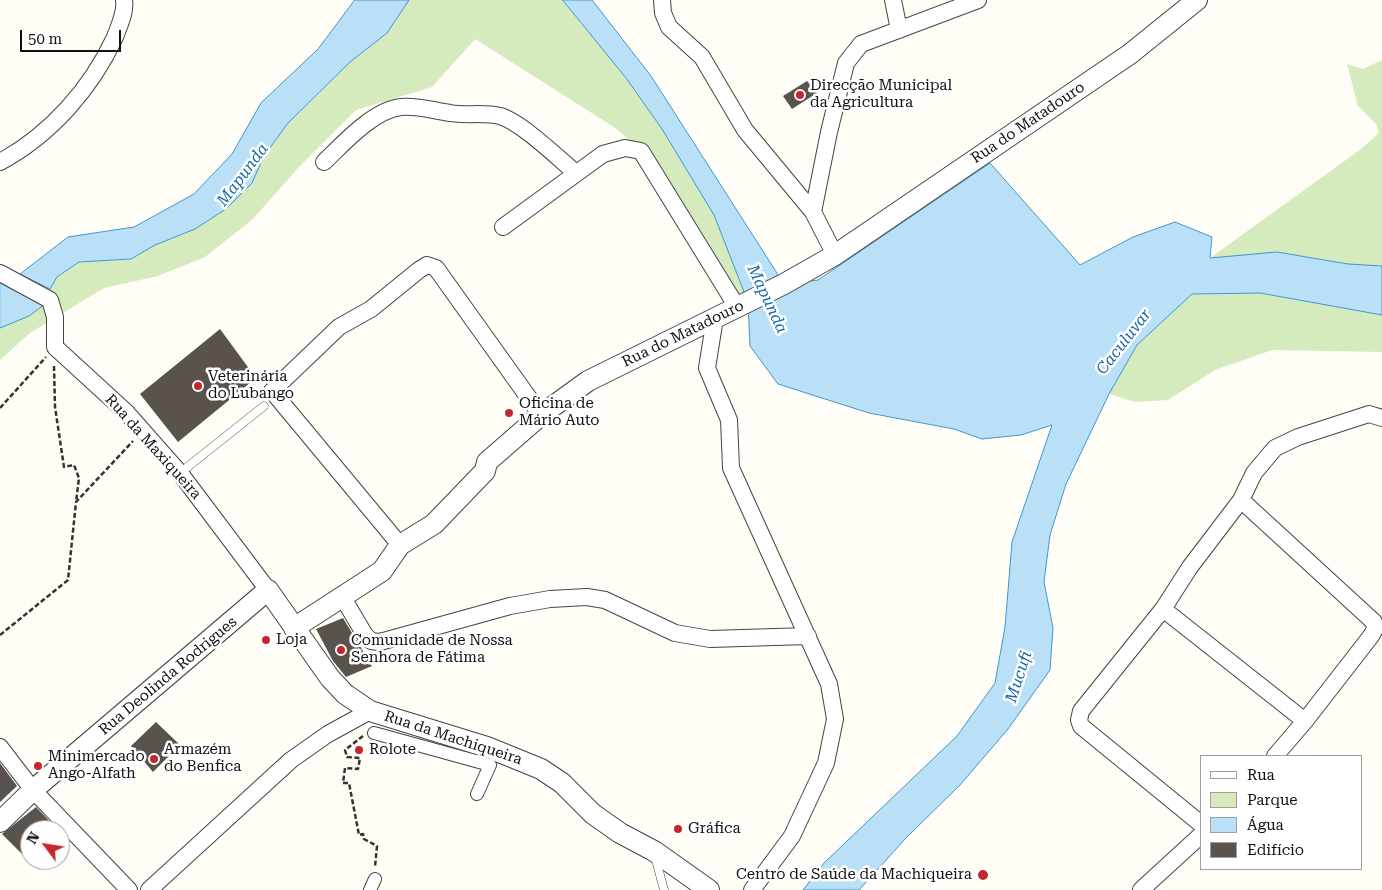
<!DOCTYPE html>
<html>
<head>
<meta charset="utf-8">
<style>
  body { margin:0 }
  #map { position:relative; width:1382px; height:890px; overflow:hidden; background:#fffdf5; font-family:"Roboto Serif",serif }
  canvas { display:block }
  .legend { position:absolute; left:1200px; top:755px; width:162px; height:115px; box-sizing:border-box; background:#fff; border:1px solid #a0a0a0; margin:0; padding:6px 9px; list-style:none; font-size:15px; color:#111 }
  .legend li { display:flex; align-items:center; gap:10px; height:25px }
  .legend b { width:25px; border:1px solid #a0a0a0 }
  .north { position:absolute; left:20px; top:820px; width:50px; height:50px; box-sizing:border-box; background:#fff; border:1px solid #a0a0a0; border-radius:50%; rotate:301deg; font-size:14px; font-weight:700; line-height:20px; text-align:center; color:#111 }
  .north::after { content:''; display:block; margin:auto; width:18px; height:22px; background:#c4262e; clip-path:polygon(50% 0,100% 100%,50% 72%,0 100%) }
  .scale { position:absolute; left:20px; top:30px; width:101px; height:22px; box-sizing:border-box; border:2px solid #111; border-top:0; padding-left:6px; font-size:15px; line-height:18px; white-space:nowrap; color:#111; -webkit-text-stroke:4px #fff; paint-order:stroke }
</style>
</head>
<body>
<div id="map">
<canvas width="1382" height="890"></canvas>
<ul class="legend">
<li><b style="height:6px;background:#fff"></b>Rua</li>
<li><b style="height:14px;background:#d5ebbd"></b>Parque</li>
<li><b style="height:14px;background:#b9e0f7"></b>Água</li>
<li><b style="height:14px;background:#5a524d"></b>Edifício</li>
</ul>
<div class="north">N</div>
<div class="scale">50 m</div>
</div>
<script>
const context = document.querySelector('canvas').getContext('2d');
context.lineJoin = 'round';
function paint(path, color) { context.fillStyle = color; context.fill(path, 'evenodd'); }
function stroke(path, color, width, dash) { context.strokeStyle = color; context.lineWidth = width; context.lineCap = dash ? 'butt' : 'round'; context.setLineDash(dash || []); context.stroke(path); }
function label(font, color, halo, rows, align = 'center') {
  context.font = font + ' "Roboto Serif",serif'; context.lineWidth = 5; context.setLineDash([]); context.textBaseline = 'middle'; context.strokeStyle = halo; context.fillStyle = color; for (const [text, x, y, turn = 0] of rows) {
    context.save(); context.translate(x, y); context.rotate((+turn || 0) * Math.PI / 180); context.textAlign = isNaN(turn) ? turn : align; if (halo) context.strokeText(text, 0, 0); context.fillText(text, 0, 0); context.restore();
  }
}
const green = new Path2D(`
  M409 0H563L626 78 662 129 714 215 748 302 737 307 641 151 617 129 475 39 432 87 356 110 298 168 253 219 205 257 158 276 104 288 30 333 0 360V328L29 316 50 300V289L57 278 79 262 131 259 252 183 264 156 288 123 350 62 387 33Z
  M1382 60V266L1210 258 1361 149 1379 133 1376 124 1358 106 1347 64 1363 69Z
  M1260 293 1382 315V352L1272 350 1215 370 1168 400 1135 402 1109 394 1137 345 1192 294Z`);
const water = new Path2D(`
  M355 0H409L387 33 350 62 288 123 264 156 252 183 226 209 195 229 155 245 131 259 79 262 57 277 50 289 20 274 68 237 134 227 194 194 232 154 261 103 318 49Z
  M563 0H592L651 76 784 284 818 280 990 163 1080 265 1133 237 1175 222 1212 237 1210 258 1277 252 1348 264 1382 266V315L1260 293 1192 294 1137 345 1109 394 1066 484 1050 535 1044 582 1053 628 1050 670 1008 729 960 785 906 838 859 890H803L824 863 957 736 995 683 1005 627 1012 542 1052 425 1021 435 982 439 954 429 869 413 778 384 750 346 748 302 714 215 662 129 626 78Z
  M0 283 44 305 29 316 0 328Z`);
const building = new Path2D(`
  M807 81 817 93 792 109 783 96Z
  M220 329 256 378 178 442 140 394Z
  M343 618 372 666 346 677 333 661 316 629Z
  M156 722 180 745 153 772 131 746Z
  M0 763 17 786 0 802Z
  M36 807 58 830H30V862L2 834Z`);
const path = new Path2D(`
  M54 366 55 407 64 467 74 465 79 478 76 502
  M0 408 46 357
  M0 635 68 580 76 502 133 441
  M363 736 345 750 347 757 360 758 358 769 345 768 343 783H349L359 835 363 834 364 839 377 846 375 867`);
const service = new Path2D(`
  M180 473 264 406
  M655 856 664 890`);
const pedestrian = new Path2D(`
  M374 733 490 765 477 794
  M370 890 375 879`);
const minor = new Path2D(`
  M662 0 663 13 669 27 702 57 745 130 813 212 835 255
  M893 0 899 30
  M0 162C50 135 91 89 115 37 119 26 126 12 124 0
  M324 162C343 144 373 110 401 107 417 105 434 111 450 113 466 116 483 112 500 116 521 122 557 157 576 173
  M813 212 829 132 846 63 861 44 978 0
  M503 227 603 154 625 148 641 151 737 307
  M0 273 50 300 55 317V347L127 413 180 473 268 590
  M715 318 707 368 729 420 731 468 829 684 835 719 826 763 792 836 752 890
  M1241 500 1374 622 1375 629 1371 636 1305 721 1275 756
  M400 545 272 391 339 327 371 309 419 270 427 265 436 268 541 415
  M343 598 365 635 371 641 380 642 510 606 550 599 587 597 605 600 675 633 710 639 808 636
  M1163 609 1305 721
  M0 747 33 790 129 890
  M1201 824 1081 726 1079 720 1081 711 1163 609 1190 567 1241 500 1254 473 1275 448 1298 437 1369 414 1382 418
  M149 890 291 760 328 734 370 711
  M1141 890 1201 835`);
const tertiary = new Path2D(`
  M294 628 382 571 400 545 434 524 485 471 487 462 541 415 588 381 784 284 835 255 1130 54 1197 0
  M0 822 33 790 268 590 330 678 345 694 370 711 487 747 541 769 562 783 593 814 620 833 654 851 709 890`);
const markers = [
  [800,95,5,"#c4262e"],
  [198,386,5,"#c4262e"],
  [509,413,5,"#c4262e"],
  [266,640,5,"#c4262e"],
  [341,650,5,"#c4262e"],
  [359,750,5,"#c4262e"],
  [154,759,5,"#c4262e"],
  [38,766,5,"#c4262e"],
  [678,829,5,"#c4262e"],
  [983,875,6,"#c4262e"]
];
const poiNames = [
  ["Direcção Municipal",810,86],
  ["da Agricultura",810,103],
  ["Veterinária",208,377],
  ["do Lubango",208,394],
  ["Oficina de",519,404],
  ["Mário Auto",519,421],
  ["Loja",276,640],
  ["Comunidade de Nossa",351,641],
  ["Senhora de Fátima",351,658],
  ["Armazém",164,750],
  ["do Benfica",164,767],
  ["Rolote",369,750],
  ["Minimercado",48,757],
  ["Ango-Alfath",48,774],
  ["Gráfica",688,829],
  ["Centro de Saúde da Machiqueira",972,875,"right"]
];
const streetNames = [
  ["Rua do Matadouro",1028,123,-34],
  ["Rua do Matadouro",683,334,-26],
  ["Rua da Maxiqueira",153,447,48],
  ["Rua Deolinda Rodrigues",168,676,-40],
  ["Rua da Machiqueira",453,738,18]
];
const waterNames = [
  ["Mapunda",243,175,-53],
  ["Mapunda",767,299,65],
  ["Caculuvar",1124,342,-52],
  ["Mucufi",1019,677,-72]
];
paint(green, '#d5ebbd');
paint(water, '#b9e0f7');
stroke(water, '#3f96cf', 1);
paint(building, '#5a524d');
stroke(service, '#444', 9);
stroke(pedestrian, '#444', 14);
stroke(minor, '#444', 18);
stroke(tertiary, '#444', 22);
stroke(path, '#333', 2.5, [5, 2.5]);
stroke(service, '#fff', 8);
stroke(pedestrian, '#fff', 12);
stroke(minor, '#fff', 16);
stroke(tertiary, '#fff', 20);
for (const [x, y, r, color] of markers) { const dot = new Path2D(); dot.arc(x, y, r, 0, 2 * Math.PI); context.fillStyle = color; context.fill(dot); stroke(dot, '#fff', 2); }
label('15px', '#111', '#fff', poiNames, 'left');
label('15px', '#111', '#fff', streetNames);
label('italic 16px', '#1768a6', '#fff', waterNames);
</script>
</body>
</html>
